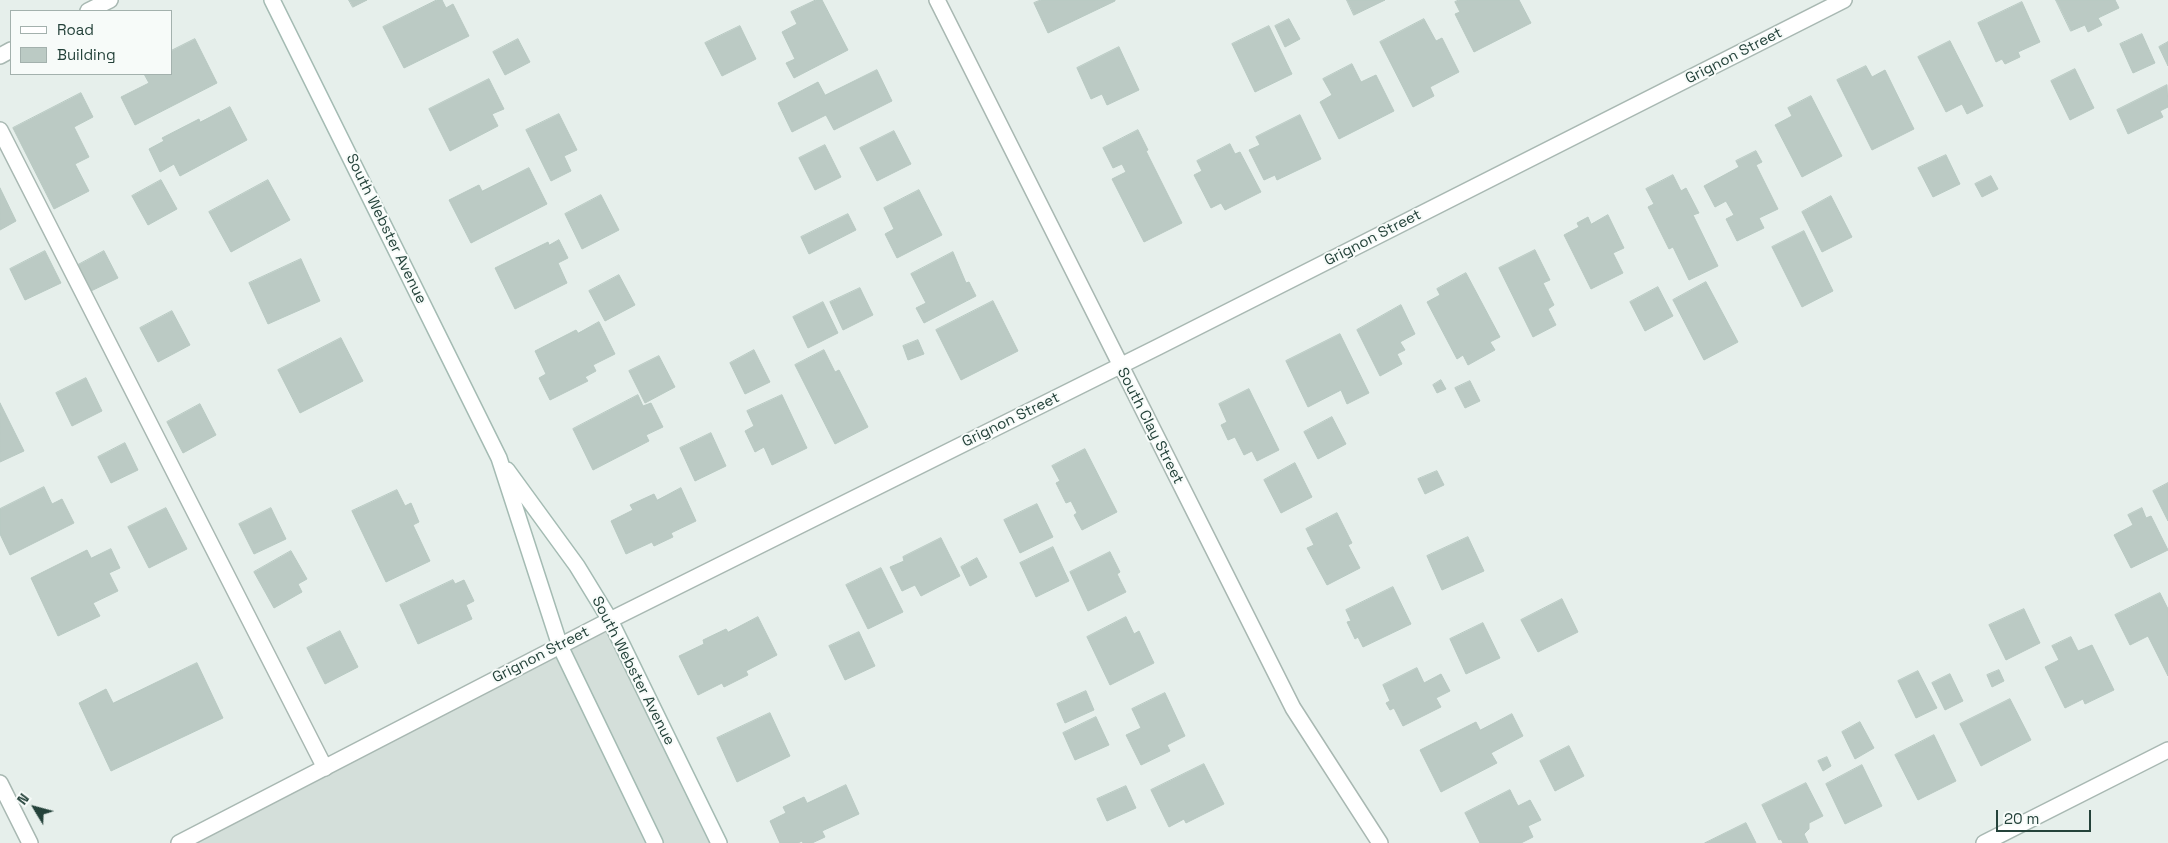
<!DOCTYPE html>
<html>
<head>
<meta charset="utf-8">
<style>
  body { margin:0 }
  #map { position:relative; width:2168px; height:843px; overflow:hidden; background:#e6efeb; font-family:"Space Grotesk",sans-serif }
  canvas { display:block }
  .legend { position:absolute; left:10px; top:10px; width:162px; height:65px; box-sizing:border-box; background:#f7fbf9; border:1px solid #a3b1ad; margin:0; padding:6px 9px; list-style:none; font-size:15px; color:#24423a }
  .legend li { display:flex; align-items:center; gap:10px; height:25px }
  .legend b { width:25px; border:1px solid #a3b1ad }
  .north { position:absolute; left:10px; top:783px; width:50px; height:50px; -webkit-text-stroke:4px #f7fbf9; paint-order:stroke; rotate:307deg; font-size:14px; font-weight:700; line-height:20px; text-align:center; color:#24423a }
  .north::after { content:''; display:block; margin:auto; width:18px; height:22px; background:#24423a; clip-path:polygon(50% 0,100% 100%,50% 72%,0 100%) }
  .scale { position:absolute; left:1996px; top:810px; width:95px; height:22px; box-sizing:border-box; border:2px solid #24423a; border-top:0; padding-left:6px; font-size:15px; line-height:18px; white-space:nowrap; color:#24423a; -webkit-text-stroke:4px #f7fbf9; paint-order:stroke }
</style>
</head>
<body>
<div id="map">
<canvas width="2168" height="843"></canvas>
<ul class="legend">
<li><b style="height:6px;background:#fff"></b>Road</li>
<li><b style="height:14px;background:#bbcac4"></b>Building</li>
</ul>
<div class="north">N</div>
<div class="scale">20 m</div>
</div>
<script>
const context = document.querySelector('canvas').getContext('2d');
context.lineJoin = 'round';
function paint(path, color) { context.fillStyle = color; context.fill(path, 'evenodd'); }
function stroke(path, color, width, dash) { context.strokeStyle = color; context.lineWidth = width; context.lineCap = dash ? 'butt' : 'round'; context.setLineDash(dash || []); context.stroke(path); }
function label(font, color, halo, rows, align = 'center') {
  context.font = font + ' "Space Grotesk",sans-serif'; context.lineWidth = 4; context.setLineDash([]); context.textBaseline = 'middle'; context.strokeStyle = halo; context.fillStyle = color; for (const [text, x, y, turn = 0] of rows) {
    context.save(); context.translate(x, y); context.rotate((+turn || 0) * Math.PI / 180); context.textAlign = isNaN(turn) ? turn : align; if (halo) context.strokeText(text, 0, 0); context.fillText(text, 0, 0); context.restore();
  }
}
const built = new Path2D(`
  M610 620 719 843H179Z`);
const building = new Path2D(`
  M349 0H367L353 7Z
  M437 0H442L446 8 453 4 469 36 404 68 383 27Z
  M816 0H822L848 50 794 78 786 63 795 59 782 32 797 24 791 12Z
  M1041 0H1115V1L1048 33 1034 3Z
  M1347 0H1385L1354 15Z
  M1459 0H1519L1531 23 1474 52 1455 14 1460 12 1455 2Z
  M2056 0H2115L2119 8 2098 18 2102 25 2088 32 2085 25 2071 31Z
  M2022 2 2040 42 2018 52 2020 57 2005 64 2002 59 1996 62 1978 23Z
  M1289 19 1300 39 1285 47 1275 26Z
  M1424 19 1436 41 1442 38 1459 72 1430 87 1434 96 1413 107 1380 42Z
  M740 26 756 59 722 76 705 43Z
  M1269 26 1292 74 1255 92 1232 44Z
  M2142 34 2155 63 2133 73 2120 44Z
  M195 39 217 83 135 125 121 97 149 83 144 74H171V51Z
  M518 39 530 62 505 75 493 52Z
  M1950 41 1983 106 1967 114 1962 104 1946 112 1918 57Z
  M2168 42V66L2159 47Z
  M1119 47 1139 90 1107 105 1102 94 1091 99 1077 68Z
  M1352 64 1361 82 1376 75 1394 111 1339 139 1320 102 1332 95 1323 79Z
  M1866 66 1872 77 1885 70 1914 129 1872 150 1837 80Z
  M2075 69 2094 108 2070 120 2051 81Z
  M877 70 892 101 834 130 826 115 792 132 778 103 818 82 825 95Z
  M489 79 504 109 492 114 498 126 450 151 429 109Z
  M2167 85 2168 107 2160 111 2163 117 2128 134 2117 110Z
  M81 93 93 117 74 127 89 157 75 164 89 191 54 209 13 128Z
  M1811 96 1842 156 1802 177 1775 125 1792 116 1788 108Z
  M230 107 247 140 180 176 174 164 160 172 149 149 164 141 162 138 199 119 200 122Z
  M559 114 577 150 564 156 571 171 551 181 526 130Z
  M1300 115 1321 159 1277 180 1275 175 1264 180 1249 150 1260 145 1256 137Z
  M1138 130 1148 150 1146 151 1182 223 1144 242 1112 179 1126 172 1122 164 1113 168 1103 148Z
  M894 131 911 164 877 181 860 148Z
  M1230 144 1235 154 1240 152 1261 192 1225 210 1221 203 1211 208 1194 175 1202 171 1197 161Z
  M825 145 841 177 815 190 799 158Z
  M1756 151 1762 162 1756 165 1778 209 1759 218 1764 228 1737 241 1726 219 1734 215 1726 201 1715 207 1704 186 1739 167 1736 161Z
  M1946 155 1960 184 1933 197 1918 168Z
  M529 168 547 204 471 243 449 200 479 185 482 191Z
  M1673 175 1681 191 1686 188 1699 213 1693 215 1718 266 1689 280 1673 247 1669 249 1648 207 1654 204 1646 189Z
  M1991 176 1998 189 1982 197 1975 184Z
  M161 180 177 209 148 225 132 196Z
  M268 180 290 220 231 252 209 212Z
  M0 188 16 221 0 230Z
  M919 190 942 235 897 258 885 234 894 229 884 208Z
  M601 195 619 230 582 249 565 214Z
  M1831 196 1852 237 1822 252 1802 212Z
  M848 214 856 230 809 254 801 237Z
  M1608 215 1624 248 1613 253 1623 273 1591 289 1564 235 1579 227 1577 223 1588 217 1591 224Z
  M1804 231 1833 291 1802 307 1772 247Z
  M559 240 568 258 558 263 567 283 515 309 495 268 548 242 549 245Z
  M1535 250 1550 280 1543 283 1554 305 1548 309 1556 325 1533 337 1499 268Z
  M45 251 61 283 25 300 10 269Z
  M104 251 118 278 91 291 78 265Z
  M953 252 966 283 969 282 976 296 924 323 916 308 926 303 911 274Z
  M301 259 320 301 268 324 249 283Z
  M1466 273 1500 337 1490 342 1495 350 1468 365 1463 355 1457 359 1427 302 1440 295 1437 289Z
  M619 275 635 305 605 321 589 291Z
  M1706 282 1738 342 1704 360 1673 300Z
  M1658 287 1673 316 1645 331 1630 302Z
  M860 288 873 315 843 330 830 302Z
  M993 301 1018 351 961 380 936 330Z
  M823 302 838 333 808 348 793 317Z
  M1401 305 1415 334 1400 342 1405 350 1397 354 1402 364 1380 376 1357 330Z
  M172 311 190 345 158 362 140 328Z
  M599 322 615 354 593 365 596 371 585 377 588 381 550 400 539 378 546 374 535 351 576 330 578 333Z
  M1340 334 1369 393 1347 404 1341 390 1308 407 1286 361Z
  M341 338 363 381 300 413 278 370Z
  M918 340 924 354 908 360 903 346Z
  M754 350 770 382 745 394 730 363Z
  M824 350 835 372 839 370 868 427 835 444 795 365Z
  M659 356 675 387 645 403 629 371Z
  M86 378 102 411 72 426 56 393Z
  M1441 380 1446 389 1437 393 1433 385Z
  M1470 381 1480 401 1465 408 1455 388Z
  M1249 389 1279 450 1257 461 1252 451 1244 455 1235 437 1228 440 1221 425 1227 422 1219 404Z
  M638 395 643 406 651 403 663 427 646 435 649 441 593 470 573 429Z
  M782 395 807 448 772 465 764 447 755 452 745 431 754 426 747 411Z
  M0 403 24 451 0 462Z
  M200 404 216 435 183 453 167 422Z
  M1332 417 1346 444 1318 459 1304 432Z
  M711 433 726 466 695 481 680 448Z
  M125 443 138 470 111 483 98 457Z
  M1085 449 1117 512 1082 530 1074 515 1077 513 1071 501 1066 503 1056 483 1060 481 1052 466Z
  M1295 463 1312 497 1281 513 1264 480Z
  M1437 471 1444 485 1425 494 1418 479Z
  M2168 483V521L2153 491Z
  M44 487 52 504 62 499 74 523 10 555 0 534V509Z
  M681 488 696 521 671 533 673 537 654 546 652 542 626 554 611 521 633 510 630 505 654 494 657 500Z
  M397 490 405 506 411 503 419 522 413 525 430 561 386 582 352 511Z
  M1037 504 1053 537 1020 553 1004 520Z
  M166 508 187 549 149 568 128 527Z
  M271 508 286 539 254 554 239 524Z
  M2142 508 2146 518 2151 516 2168 550 2131 568 2114 535 2133 525 2128 515Z
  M1337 513 1352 543 1348 545 1360 568 1327 585 1307 548 1314 545 1306 529Z
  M1468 537 1484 571 1442 590 1427 556Z
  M941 538 960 576 921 596 915 585 902 591 890 567 904 561 903 557Z
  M1053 547 1069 581 1036 597 1020 563Z
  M111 549 120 568 109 573 118 591 93 603 100 616 58 636 31 578 87 550 91 558Z
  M291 551 307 579 298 584 302 592 274 608 254 572Z
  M1110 552 1120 572 1117 574 1126 592 1088 611 1070 572Z
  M977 558 987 577 970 586 961 567Z
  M881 568 903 612 868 629 846 585Z
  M453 580 455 584 464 580 474 601 466 605 472 619 418 644 400 605Z
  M1393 587 1411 624 1363 647 1358 637 1355 639 1347 622 1351 621 1346 610Z
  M2160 593 2168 609V676L2148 636 2130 645 2115 615Z
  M1562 599 1578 632 1538 652 1521 620Z
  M2024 609 2040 643 2006 660 1989 625Z
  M758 617 777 655 746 671 748 675 724 687 722 683 698 695 679 656 704 644 703 640 726 629 728 632Z
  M1126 617 1134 634 1139 631 1154 663 1110 685 1087 637Z
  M1483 623 1500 658 1466 674 1450 639Z
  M340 631 358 667 325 684 307 648Z
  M859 632 875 666 845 680 829 646Z
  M2071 637 2078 651 2092 645 2114 690 2085 704 2083 699 2065 708 2045 667 2059 660 2052 646Z
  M197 663 223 718 111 771 79 703 106 689 113 703Z
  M1417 668 1424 683 1441 674 1450 691 1436 698 1441 707 1403 726 1394 708 1390 710 1386 703 1390 701 1383 685Z
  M1999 670 2004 681 1992 687 1987 675Z
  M1918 671 1937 708 1916 718 1898 681Z
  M1950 674 1963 701 1945 710 1932 683Z
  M1086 691 1094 710 1065 723 1057 704Z
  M1165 693 1185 736 1167 745 1170 751 1141 765 1126 735 1141 728 1132 709Z
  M2010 699 2031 740 1981 766 1960 724Z
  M770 713 790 756 737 782 717 738Z
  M1512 714 1523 736 1491 753 1497 763 1441 792 1420 750 1476 722 1480 730Z
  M1096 717 1109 745 1075 760 1063 733Z
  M1860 722 1874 748 1855 759 1842 732Z
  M1934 735 1956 781 1918 800 1895 755Z
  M1569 746 1584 776 1555 791 1540 761Z
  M1827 757 1831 766 1823 771 1818 761Z
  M1204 764 1224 804 1186 823 1184 819 1169 827 1151 790Z
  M1862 765 1882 806 1845 824 1826 784Z
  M1806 783 1823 816 1809 823V829L1804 834 1808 843H1783L1781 839 1779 840 1762 805Z
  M846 785 859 814 822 831 825 837 812 843H803L802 841 798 843H780L770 821 786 813 783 807 804 797 807 803Z
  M1126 786 1136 808 1107 821 1097 799Z
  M1510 790 1518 806 1530 800 1541 820 1528 826 1533 837 1521 843H1480L1465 813Z
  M1746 823 1756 843H1705Z`);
const service = new Path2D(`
  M0 130 325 768`);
const minor = new Path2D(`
  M937 0 1293 708 1380 843
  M88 11 110 0
  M0 56 11 50
  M0 783 30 843
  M179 843 610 620 1158 347 1844 0
  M1984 843 2168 750`);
const secondary = new Path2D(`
  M272 0 499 458 560 646 655 843
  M507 470 577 566 610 620 719 843`);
const streetNames = [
  ["Grignon Street",1734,56,-27],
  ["South Webster Avenue",386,229,64],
  ["Grignon Street",1373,238,-27],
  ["Grignon Street",1011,420,-26],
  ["South Clay Street",1150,426,63],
  ["Grignon Street",541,655,-27],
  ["South Webster Avenue",633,671,63]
];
paint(built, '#d4dfda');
paint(building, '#bbcac4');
stroke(building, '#b8c9c2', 1);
stroke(service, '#a8b8b2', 18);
stroke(minor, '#a8b8b2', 18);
stroke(secondary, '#a4bbb3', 18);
stroke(service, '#fff', 15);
stroke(minor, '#fff', 15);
stroke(secondary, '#fff', 15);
label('15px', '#24423a', '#f7fbf9', streetNames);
</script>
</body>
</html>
